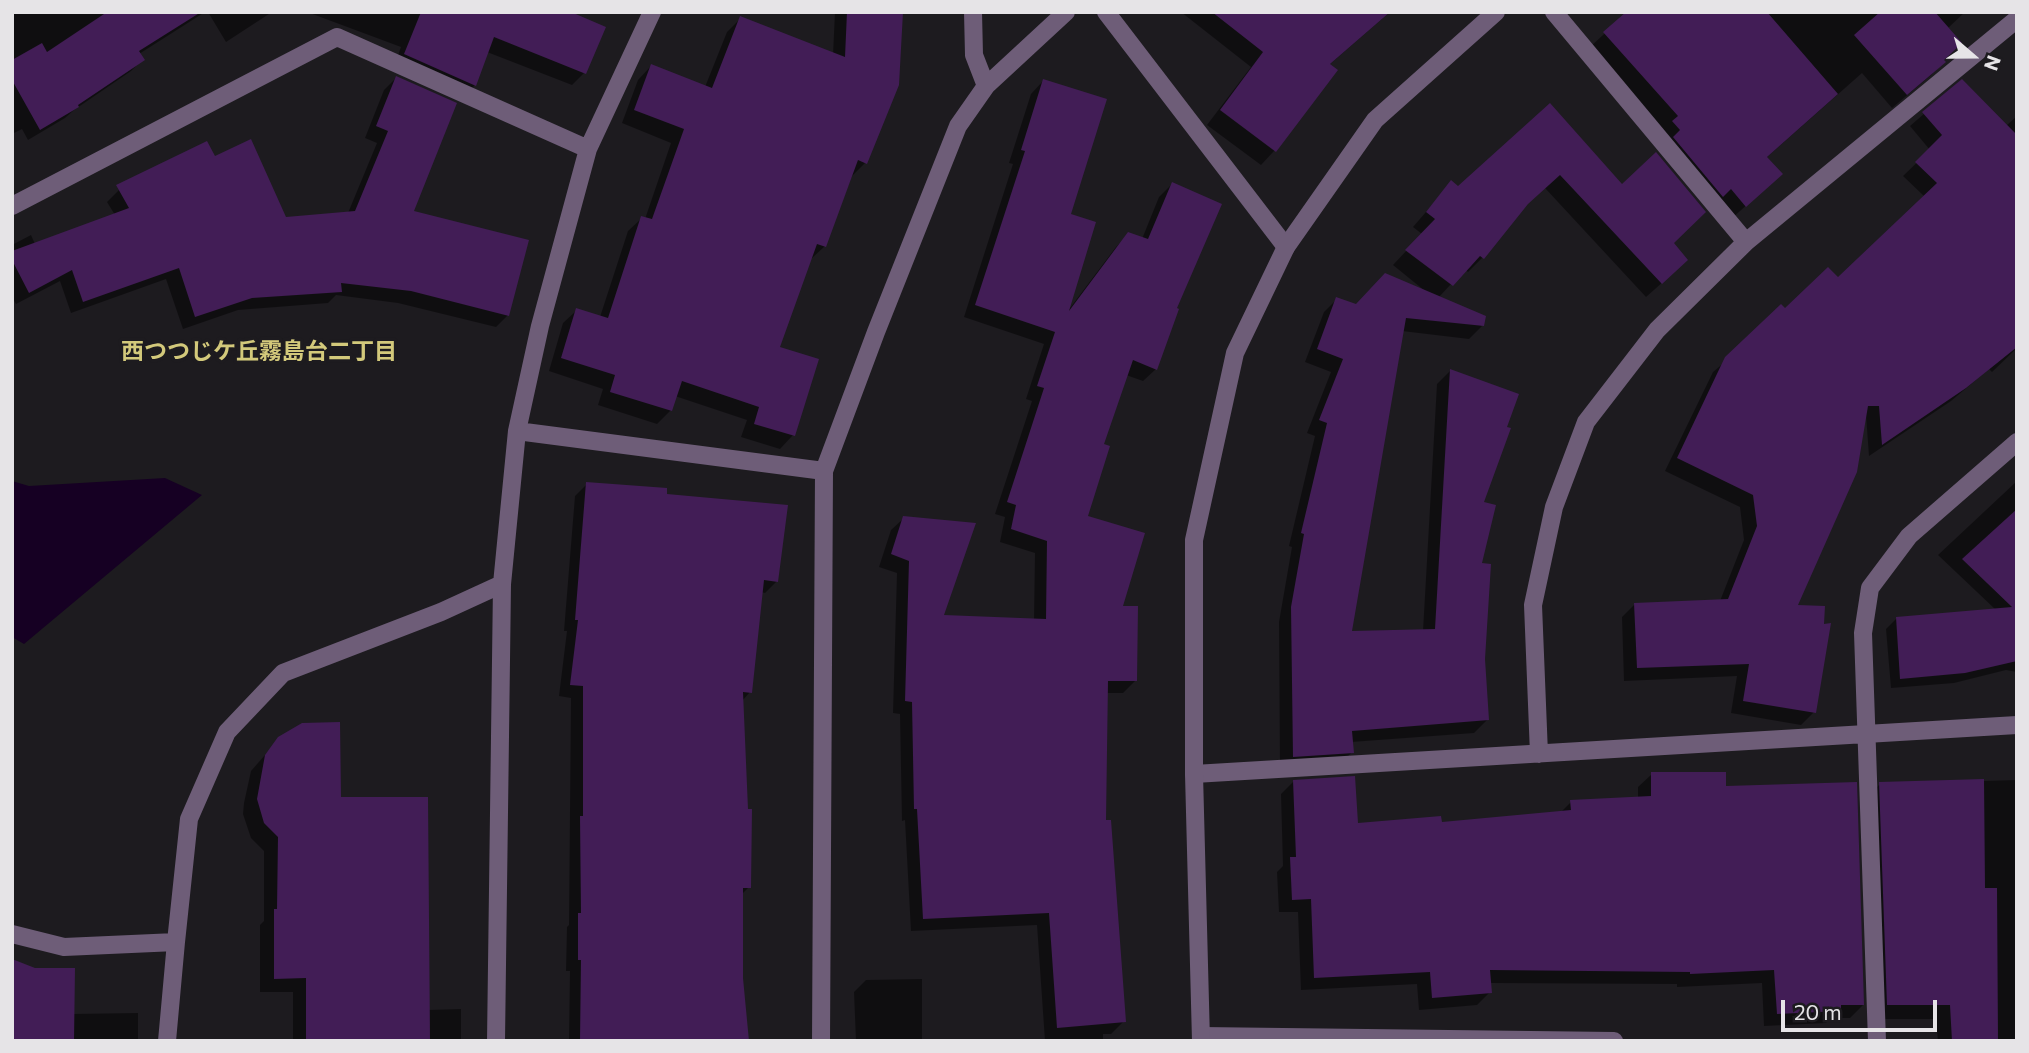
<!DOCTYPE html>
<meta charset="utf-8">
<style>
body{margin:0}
#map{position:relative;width:2029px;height:1053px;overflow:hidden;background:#1d1b1f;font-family:Commissioner,sans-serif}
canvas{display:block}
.frame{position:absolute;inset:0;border:14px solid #e6e4e7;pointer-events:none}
.north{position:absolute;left:1938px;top:21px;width:70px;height:70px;-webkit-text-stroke:5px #1d1b1f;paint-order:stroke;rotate:110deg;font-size:19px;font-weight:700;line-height:28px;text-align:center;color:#e6e4e7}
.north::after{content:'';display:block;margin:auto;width:24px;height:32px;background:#e6e4e7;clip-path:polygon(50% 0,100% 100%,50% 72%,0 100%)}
.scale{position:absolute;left:1781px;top:1000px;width:156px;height:32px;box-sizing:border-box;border:4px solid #e6e4e7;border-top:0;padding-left:9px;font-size:21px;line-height:24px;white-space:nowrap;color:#e6e4e7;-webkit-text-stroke:5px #1d1b1f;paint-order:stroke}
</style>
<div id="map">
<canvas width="2029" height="1053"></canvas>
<div class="frame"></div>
<div class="north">N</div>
<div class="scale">20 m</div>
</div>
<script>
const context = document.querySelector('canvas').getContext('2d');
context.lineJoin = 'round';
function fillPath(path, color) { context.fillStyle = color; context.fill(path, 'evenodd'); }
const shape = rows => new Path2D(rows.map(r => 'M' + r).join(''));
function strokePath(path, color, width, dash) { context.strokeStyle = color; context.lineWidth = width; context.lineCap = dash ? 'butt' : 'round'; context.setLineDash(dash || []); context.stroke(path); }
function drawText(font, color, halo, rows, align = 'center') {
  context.font = font + ' Commissioner,"Noto Sans JP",sans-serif'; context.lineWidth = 7; context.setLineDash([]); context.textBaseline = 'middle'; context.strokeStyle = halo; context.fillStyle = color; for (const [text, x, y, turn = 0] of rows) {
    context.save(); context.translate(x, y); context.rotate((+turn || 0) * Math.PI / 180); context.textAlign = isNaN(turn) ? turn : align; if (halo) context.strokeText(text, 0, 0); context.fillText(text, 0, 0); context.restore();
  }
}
fillPath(shape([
 [165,478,202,495,24,644,12,637,12,481,29,486]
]), '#160023');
fillPath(shape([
 [12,12,205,12,139,54,142,60,131,71,74,110,65,118,28,140,22,129,12,134],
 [208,12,272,12,226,42],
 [307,12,565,12,603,28,584,73,572,85,487,52,475,85,463,96,394,66,401,47],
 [835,12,913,12,901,14,865,163,852,176,825,246,811,259,778,348,793,435,780,449,741,437,747,420,675,396,671,410,657,424,598,405,603,389,549,371,563,323,577,310,600,317,628,231,642,218,645,219,671,143,622,123,638,80,651,66,705,87,727,32,741,18,833,55],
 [1181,12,1390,12,1329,65,1335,70,1274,151,1261,165,1207,125,1251,67],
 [1628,12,1965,12,1947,29,1942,60,1944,62,1930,76,1892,108,1862,73,1766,158,1766,188,1731,219,1590,47],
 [396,78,412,213,508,315,496,327,398,303,336,295,328,303,238,310,183,329,166,279,71,313,60,281,16,304,12,297,12,245,31,235,35,244,115,215,107,202,119,190,214,158,285,218,348,213,377,143,365,138,384,90],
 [1043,81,1068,215,1067,312,1116,247,1129,234,1142,239,1159,197,1172,184,1175,309,1156,369,1143,381,1126,375,1102,445,1085,517,1121,608,1135,681,1123,693,1106,693,1104,822,1124,1021,1111,1034,1103,1034,1103,1041,1045,1041,1037,925,911,931,905,820,902,821,900,714,893,713,897,573,879,567,891,530,904,518,942,617,1034,620,1035,553,1000,542,1005,517,995,514,1032,401,1026,399,1044,344,964,317,1013,164,1009,163,1031,94],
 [1962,81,2006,126,2017,116,2017,348,1992,372,1989,369,1951,401,1869,456,1866,415,1795,606,1814,712,1801,725,1731,713,1737,676,1624,681,1622,617,1635,604,1720,601,1744,540,1740,507,1665,471,1713,372,1785,311,1838,280,1925,197,1903,176,1930,150,1910,126],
 [1550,106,1672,243,1672,274,1646,297,1545,188,1521,209,1482,258,1468,272,1465,269,1439,297,1482,326,1469,339,1402,331,1350,632,1423,631,1437,384,1450,371,1482,503,1480,565,1487,720,1474,733,1351,742,1352,752,1339,766,1280,769,1279,622,1292,547,1289,546,1315,436,1307,433,1331,372,1305,362,1324,312,1337,299,1355,306,1425,291,1393,265,1422,234,1413,227,1451,183,1458,188],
 [2017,481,2017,672,2006,670,1954,683,1891,688,1886,629,1896,619,1996,610,1938,555],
 [587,484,665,495,777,581,765,593,761,592,750,692,742,701,749,887,741,895,741,978,747,1041,569,1041,570,971,566,971,567,927,569,925,571,698,559,696,567,631,564,631,575,496],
 [279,739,339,798,428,1010,461,1009,461,1041,293,1041,293,992,260,992,260,925,264,921,264,851,251,838,243,814,244,803,251,771],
 [1652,774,1724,787,1863,1005,1850,1018,1831,1018,1826,1023,1764,1026,1762,983,1677,987,1677,984,1489,983,1490,992,1477,1005,1419,1010,1417,984,1301,990,1298,912,1279,912,1277,872,1283,866,1281,794,1294,781,1356,825,1440,824,1560,813,1571,802,1638,798,1638,787],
 [2017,780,2017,1041,1938,1041,1936,1019,1874,1019,1866,798,1880,784],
 [922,979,922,1041,856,1041,854,992,866,980],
 [138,1013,138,1041,12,1041,72,1014]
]), '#0007');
fillPath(shape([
 [107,12,201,12,139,51,145,60,78,105,79,107,40,130,12,80,12,60,42,43,47,52],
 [421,12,571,12,606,27,586,74,494,37,476,86,404,54],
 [847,12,903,12,899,85,867,164,858,160,826,247,817,244,780,347,819,359,795,436,754,424,759,407,682,381,672,411,610,392,615,375,561,358,576,308,608,318,641,216,652,219,684,129,634,110,651,64,712,88,740,16,845,57],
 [1212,12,1390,12,1330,64,1338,70,1276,152,1220,110,1263,52],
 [1626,12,1767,12,1838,94,1767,157,1783,174,1746,207,1731,189,1723,197,1673,137,1680,130,1672,121,1678,116,1603,32],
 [1880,12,1935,12,1962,43,1944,60,1946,62,1907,95,1854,35],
 [396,76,457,103,414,211,529,240,509,316,411,291,341,283,342,292,252,298,195,317,179,268,83,302,72,270,29,293,12,260,12,251,129,208,116,185,207,141,215,156,251,139,286,217,355,211,388,131,376,126],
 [1043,79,1107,99,1071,214,1096,222,1069,311,1128,232,1148,239,1172,182,1222,204,1177,308,1179,309,1157,370,1133,360,1104,444,1110,446,1088,516,1145,533,1123,606,1138,606,1137,681,1108,681,1106,820,1111,820,1126,1022,1057,1028,1049,913,923,919,917,809,914,809,912,702,905,701,909,561,891,554,903,516,976,523,944,615,1046,619,1047,541,1011,529,1016,505,1007,502,1044,388,1037,386,1055,332,975,305,1025,151,1021,150],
 [1962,79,2017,135,2017,347,1966,388,1882,445,1879,406,1868,406,1857,472,1798,605,1825,606,1824,624,1831,623,1816,713,1743,701,1749,664,1637,668,1634,603,1728,599,1757,526,1753,495,1677,458,1725,357,1781,304,1785,308,1828,267,1838,277,1937,183,1915,162,1942,135,1922,112],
 [1550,103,1622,184,1656,152,1706,212,1674,243,1688,260,1662,284,1560,175,1528,204,1484,259,1480,256,1453,286,1405,250,1435,219,1426,212,1451,180,1458,186],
 [1385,273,1486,316,1484,326,1406,318,1352,631,1435,629,1450,369,1519,394,1507,427,1511,428,1484,502,1496,505,1482,563,1491,564,1485,659,1489,720,1352,731,1354,753,1293,757,1291,607,1304,534,1301,533,1327,423,1319,420,1343,359,1317,349,1336,297,1356,304],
 [586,482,667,488,667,494,788,505,778,582,764,580,752,693,743,692,748,809,752,809,751,888,743,888,743,978,749,1041,580,1041,581,960,578,960,578,913,581,913,580,816,583,816,583,686,570,685,578,620,575,620],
 [2017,509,2017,661,1965,673,1900,679,1896,617,2012,607,1962,559],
 [340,722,341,797,428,797,430,1041,306,1041,306,978,274,979,274,909,277,909,278,837,264,823,257,799,265,755,278,737,302,723],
 [1651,772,1726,772,1726,786,1857,782,1864,1005,1841,1005,1841,1011,1777,1014,1774,970,1690,974,1690,972,1490,970,1492,993,1432,998,1430,972,1314,978,1311,899,1292,900,1290,857,1296,857,1293,780,1355,776,1358,823,1441,816,1442,822,1571,810,1570,800,1651,796],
 [1984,779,1985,888,1997,888,1998,1041,1952,1041,1950,1005,1887,1005,1879,782],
 [12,959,35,968,75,968,74,1041,12,1041]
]), '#421d56');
strokePath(shape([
 [973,12,974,55,986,86],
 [1106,12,1286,247],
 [1554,12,1746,242],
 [12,206,337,37,588,149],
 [517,431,824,471],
 [1539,754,1533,605,1554,507,1586,422,1657,330,1746,242,2017,19],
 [1194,774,2017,725],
 [12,934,64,947,176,942,189,819,227,732,283,673,441,612,502,584],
 [1201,1036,1614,1041],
 [167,1041,176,942],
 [496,1041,502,584,517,431,540,326,588,149,652,12],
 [821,1041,824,471,876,332,958,126,986,86,1066,12],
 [1877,1041,1863,633,1870,588,1909,536,2017,442]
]), '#6e5d78', 18);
strokePath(shape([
 [1201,1041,1194,774,1194,540,1235,353,1286,247,1375,120,1496,12]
]), '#6e5d78', 18);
drawText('bold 23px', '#d3c97b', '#1d1b1f', [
 ["西つつじケ丘霧島台二丁目",259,351]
]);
</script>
